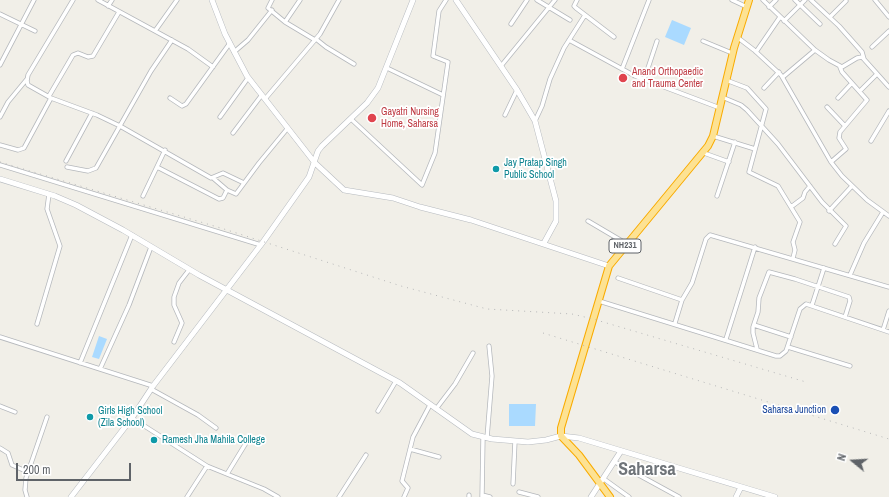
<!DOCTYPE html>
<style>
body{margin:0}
#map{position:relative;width:889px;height:497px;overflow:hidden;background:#f1efe8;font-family:"Archivo Narrow",sans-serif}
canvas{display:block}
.north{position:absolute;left:833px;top:441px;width:40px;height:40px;-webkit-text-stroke:3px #fff;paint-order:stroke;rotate:288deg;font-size:11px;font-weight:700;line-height:16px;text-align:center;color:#5f6368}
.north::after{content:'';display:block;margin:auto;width:14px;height:18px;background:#5f6368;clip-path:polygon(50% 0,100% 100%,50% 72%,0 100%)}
.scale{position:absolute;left:16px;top:463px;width:115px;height:18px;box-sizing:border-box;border:2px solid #5f6368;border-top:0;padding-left:5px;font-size:12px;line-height:14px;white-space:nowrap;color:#5f6368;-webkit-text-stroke:3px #fff;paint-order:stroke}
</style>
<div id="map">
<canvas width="889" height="497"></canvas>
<div class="north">N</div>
<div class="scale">200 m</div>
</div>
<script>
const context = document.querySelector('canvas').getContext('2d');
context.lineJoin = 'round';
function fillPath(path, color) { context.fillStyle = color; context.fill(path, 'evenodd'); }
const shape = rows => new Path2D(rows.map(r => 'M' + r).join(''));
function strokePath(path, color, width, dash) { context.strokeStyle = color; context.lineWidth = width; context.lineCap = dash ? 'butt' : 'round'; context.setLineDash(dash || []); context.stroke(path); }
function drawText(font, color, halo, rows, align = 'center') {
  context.font = font + ' "Archivo Narrow",sans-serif'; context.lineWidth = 3.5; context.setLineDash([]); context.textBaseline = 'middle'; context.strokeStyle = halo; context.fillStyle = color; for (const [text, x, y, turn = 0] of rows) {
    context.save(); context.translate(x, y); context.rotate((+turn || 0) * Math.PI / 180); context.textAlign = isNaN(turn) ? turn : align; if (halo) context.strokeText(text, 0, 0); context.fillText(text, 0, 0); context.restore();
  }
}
fillPath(shape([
 [672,20,691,28,684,45,665,37],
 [99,336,107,339,99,359,92,357],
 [509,404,536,404,535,426,509,426]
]), '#aadaff');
const street = shape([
 [73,0,28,75,27,81,28,85,51,98,97,115,120,126,211,178,223,173,244,183],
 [98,0,155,31,177,0],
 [272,0,268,8,285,22,315,40],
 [537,0,570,20],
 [577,0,574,6,576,8,614,37],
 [732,0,747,7],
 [763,0,815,50,829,60,842,67,857,58,862,57,889,87],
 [795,0,820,24],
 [811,0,839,26,862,52,864,59],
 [875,0,889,17],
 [108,6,112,0],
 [769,7,776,0],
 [0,14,35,31],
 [830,17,846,1],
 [784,21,805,0],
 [285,22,300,0],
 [511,24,527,0],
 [155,31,188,49,213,67],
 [737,37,754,50,781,75,831,162,842,176,867,200,889,216],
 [316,39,326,47,354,64],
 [569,40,635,76,720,108],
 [703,41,732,53],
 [872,47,889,31],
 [234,52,248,40,272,10],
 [756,52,780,17],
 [0,65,34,0],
 [501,66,555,0],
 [387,68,443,95],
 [622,69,649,0],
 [783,77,815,50],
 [644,80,657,41],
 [726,80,747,88,766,109,749,172,778,186,800,222,793,242,795,250,793,258],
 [764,88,779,72],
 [860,91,877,74],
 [49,96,73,55,78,53,88,57,93,56,119,12],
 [722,97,741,105,747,110,778,144,822,202,846,226,835,244],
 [170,98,182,106,186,104,230,43],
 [838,98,852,83],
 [265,99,320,34,339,0],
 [827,107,845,126],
 [505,115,517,90],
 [0,117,8,102,27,79],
 [220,117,248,78],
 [351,119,422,185,435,153,448,62,433,56,439,11,446,0],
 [535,121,542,106,550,79,564,48,585,15],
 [233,133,261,96],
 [713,136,755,149],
 [871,141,889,111],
 [0,145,18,150,24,148,51,98],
 [704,153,729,162],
 [66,161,92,113],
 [831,162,846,149,839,138,840,132,867,100,842,72,840,67],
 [0,165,261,245],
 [67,167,88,171,96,168,151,71,172,40],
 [157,167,219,199,223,198,227,190],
 [213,178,227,190,236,194,259,163,287,129],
 [143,196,165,150],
 [717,196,735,142],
 [791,207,803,198,805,192,810,186],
 [829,211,852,186],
 [588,221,627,244],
 [850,275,864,243,883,212],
 [618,278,682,300],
 [599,301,776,356,780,356,786,351,800,309,806,304,889,332],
 [812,305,824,268],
 [675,323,682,300,692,283,706,239,710,235,889,287],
 [37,324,60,246,47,209,49,194],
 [754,325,791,337],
 [883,330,889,311],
 [0,337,153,386],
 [726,339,755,247],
 [174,342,182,323,174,305,174,297,179,283,189,270],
 [788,347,850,366],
 [757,349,753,333,753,327,758,312,759,298,769,272,795,279,849,297,850,301,845,317],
 [80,363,132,235],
 [100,369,129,305,151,247],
 [151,389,198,415,216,428],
 [0,406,15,412],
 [436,409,455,384,473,353],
 [378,411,396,381],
 [132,418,207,466,264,489,278,497],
 [487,438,492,376,489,346],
 [0,448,8,453,12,465,28,472],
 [410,449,439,457],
 [615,462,679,497],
 [227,474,246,443],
 [604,479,629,497],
 [513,484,515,441],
 [519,492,538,497],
 [482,495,490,497],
 [27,497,25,490,26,478,47,417],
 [187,497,207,466],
 [339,497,366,455],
 [404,497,408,488,402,481,413,437,430,405],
 [469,497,469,495],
 [482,497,483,437]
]);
const secondary = shape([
 [212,0,225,34,247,76,315,163,344,190,393,198,420,207,471,220,609,266],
 [456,0,517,90,535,121,556,201,556,221,544,243],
 [0,179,55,196,76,205,123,230,199,275,400,383,472,434,492,439,528,442,546,440,561,436,579,438,775,497],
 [71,497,132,418,153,386,263,242,309,177,318,151,322,146,367,103,378,88,413,0],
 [591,497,621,451],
 [736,497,741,487]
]);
const highway = shape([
 [610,497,579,455,561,436,561,428,609,266,708,146,713,136,734,48,749,0]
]);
strokePath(street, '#b5b8bc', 5);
strokePath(secondary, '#b6babf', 6);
strokePath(highway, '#f9ab00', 8);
strokePath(street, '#fff', 3.5);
strokePath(secondary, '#fff', 5);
strokePath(highway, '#fde293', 6);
strokePath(shape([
 [0,162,224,229,401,286,487,309,572,314,593,319,806,382],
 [543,333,889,439]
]), '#b6b7b8', 1, [1, 5]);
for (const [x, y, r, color] of [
 [623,78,5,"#e0444e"],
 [372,118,5,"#e0444e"],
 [496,169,4,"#0f9aa8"],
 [835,410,5,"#1a4fb4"],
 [90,417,4,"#0f9aa8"],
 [154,440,4,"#0f9aa8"]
]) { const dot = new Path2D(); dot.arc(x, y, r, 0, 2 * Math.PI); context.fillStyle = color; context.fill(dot); strokePath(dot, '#fff', 1.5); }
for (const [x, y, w] of [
 [625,246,32]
]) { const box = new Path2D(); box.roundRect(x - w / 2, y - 7, w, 14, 3); context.fillStyle = '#fff'; context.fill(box); strokePath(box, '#5f6368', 1); }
drawText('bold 9px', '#5f6368', null, [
 ["NH231",625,246]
]);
drawText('10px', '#be3a42', '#fff', [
 ["Anand Orthopaedic",632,72],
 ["and Trauma Center",632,84],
 ["Gayatri Nursing",381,112],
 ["Home, Saharsa",381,124]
], 'left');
drawText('10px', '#0d838f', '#fff', [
 ["Jay Pratap Singh",504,163],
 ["Public School",504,175],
 ["Girls High School",98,411],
 ["(Zila School)",98,423],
 ["Ramesh Jha Mahila College",162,440]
], 'left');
drawText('10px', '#164399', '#fff', [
 ["Saharsa Junction",826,410]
], 'right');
drawText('bold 18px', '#70757a', '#fff', [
 ["Saharsa",647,470]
]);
</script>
